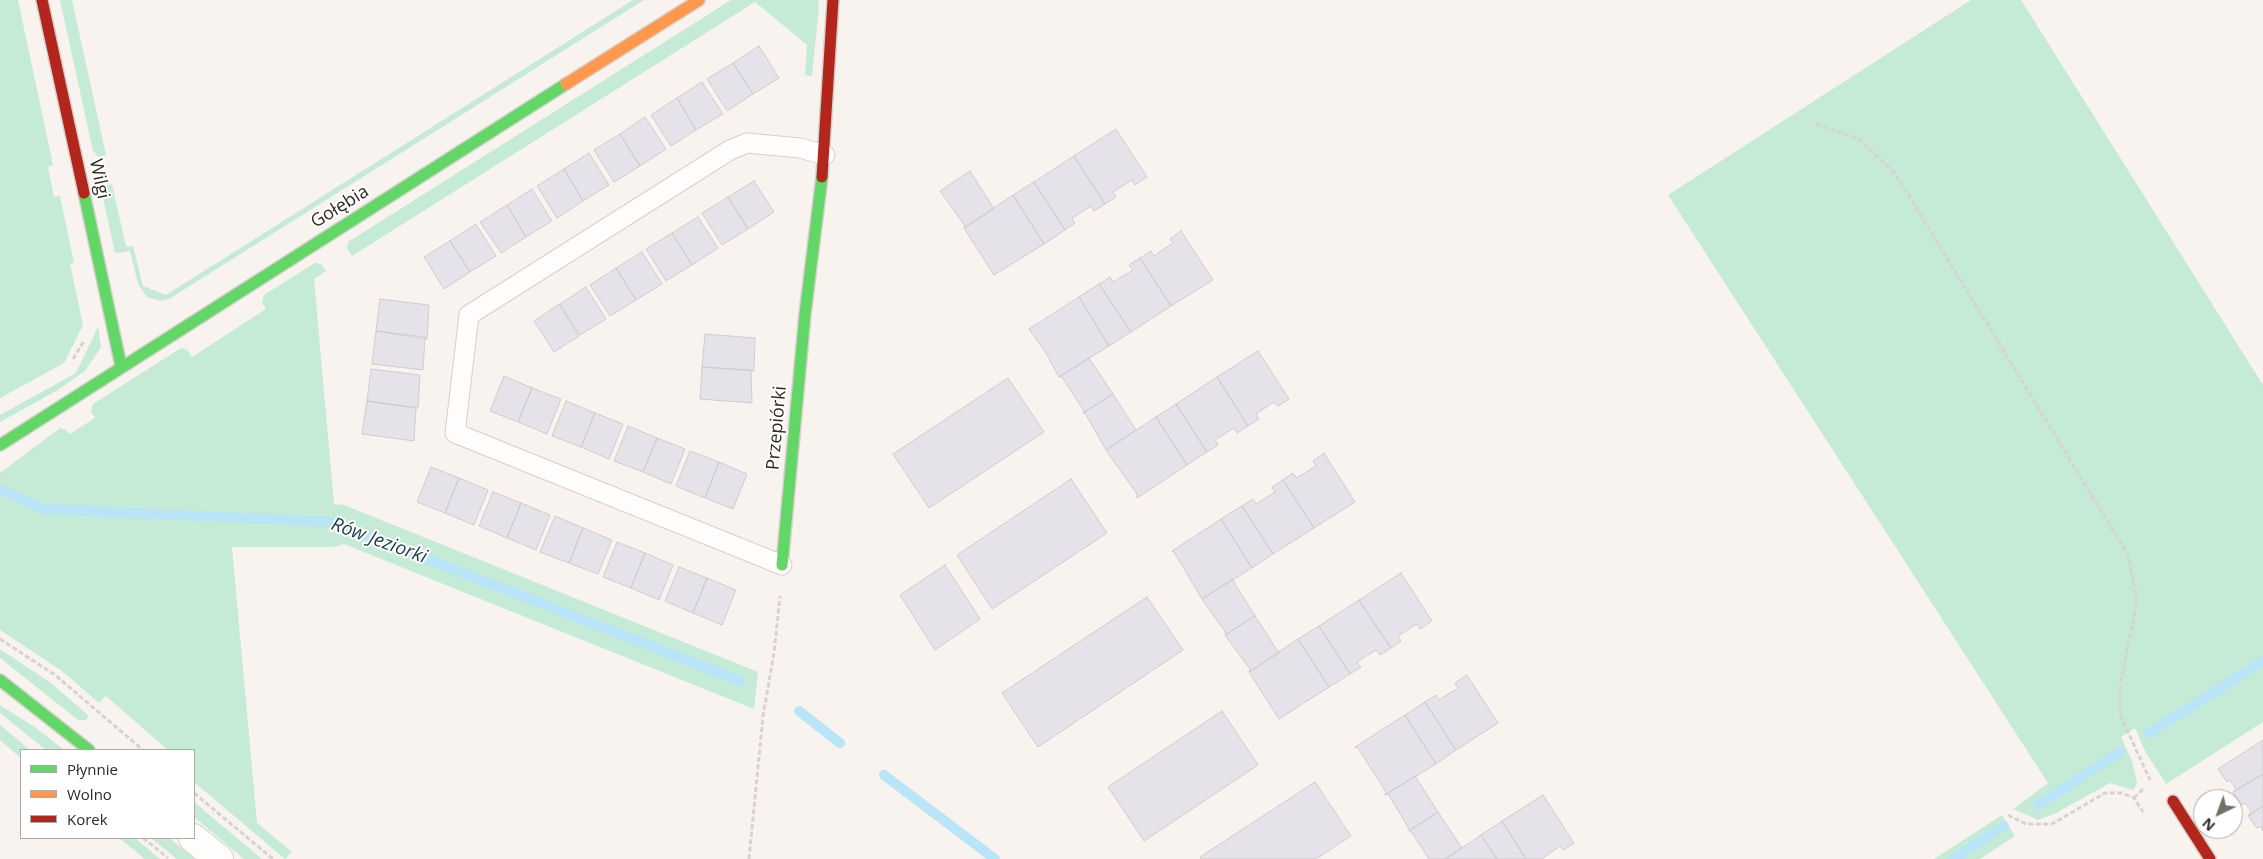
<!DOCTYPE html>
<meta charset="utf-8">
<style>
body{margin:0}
#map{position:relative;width:2263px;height:859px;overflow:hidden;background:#f8f3ee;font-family:"Open Sans",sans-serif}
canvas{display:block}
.legend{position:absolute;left:20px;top:749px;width:175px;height:90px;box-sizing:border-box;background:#fff;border:1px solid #acaaa7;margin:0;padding:6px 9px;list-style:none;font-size:15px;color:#2f2a23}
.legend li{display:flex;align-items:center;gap:10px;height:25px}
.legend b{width:25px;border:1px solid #acaaa7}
.north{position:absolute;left:2193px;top:789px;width:50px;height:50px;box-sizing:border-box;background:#fff;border:1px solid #acaaa7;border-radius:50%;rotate:222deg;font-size:14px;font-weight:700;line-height:20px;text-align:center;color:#2f2a23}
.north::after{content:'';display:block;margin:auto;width:18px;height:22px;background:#75706a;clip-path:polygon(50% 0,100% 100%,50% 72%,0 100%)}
</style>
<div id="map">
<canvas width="2263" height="859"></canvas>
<ul class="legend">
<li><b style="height:6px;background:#63d668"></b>Płynnie</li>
<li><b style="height:6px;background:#ff974d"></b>Wolno</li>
<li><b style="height:6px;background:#b3261e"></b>Korek</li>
</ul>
<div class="north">N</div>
</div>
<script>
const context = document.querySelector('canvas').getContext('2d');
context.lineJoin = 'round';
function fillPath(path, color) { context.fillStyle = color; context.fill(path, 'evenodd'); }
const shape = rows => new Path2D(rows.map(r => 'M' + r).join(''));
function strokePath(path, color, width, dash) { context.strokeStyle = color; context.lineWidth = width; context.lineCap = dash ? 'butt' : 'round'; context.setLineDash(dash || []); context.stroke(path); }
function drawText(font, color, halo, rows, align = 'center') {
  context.font = font + ' "Open Sans",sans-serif'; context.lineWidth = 4; context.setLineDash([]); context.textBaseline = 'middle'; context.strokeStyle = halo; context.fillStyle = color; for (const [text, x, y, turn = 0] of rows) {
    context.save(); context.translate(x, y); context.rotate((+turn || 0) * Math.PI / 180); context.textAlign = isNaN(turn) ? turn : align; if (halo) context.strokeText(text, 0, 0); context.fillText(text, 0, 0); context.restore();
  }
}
fillPath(shape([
 [0,0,18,0,53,165,48,167,54,197,60,196,74,263,70,264,83,325,64,363,0,398],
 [60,0,72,0,106,155,99,157,93,151],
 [633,0,644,0,169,299,161,301,147,297,138,284,130,251,115,253,102,193,106,186,112,184,126,247,133,246,143,286,166,295],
 [731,0,818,0,819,7,812,76,805,75,807,45,755,2,352,256,347,248,348,242],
 [1971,0,2021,0,2263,385,2263,722,2166,784,2145,751,2135,728,2121,737,2132,761,2137,782,2134,790,2110,783,2056,813,2038,820,2013,809,2048,783,1668,195],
 [315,263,321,264,326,271,314,279,334,504,344,505,758,672,754,709,344,544,334,547,232,547,257,823,292,852,285,859,194,782,194,750,168,750,106,696,99,703,62,671,0,630,0,473,60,428,66,430,70,434,95,418,91,411,93,404,181,348,187,350,192,357,266,309,262,302,264,295],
 [98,327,101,347,85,371,58,390,0,422,0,415,76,373],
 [0,649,51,683,89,716,86,720,78,720,0,658],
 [0,705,36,728,64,750,46,750,0,713],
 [0,725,30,750,21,750,21,758,0,740],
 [194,802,262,859,244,859,194,817],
 [2002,815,2015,836,1980,859,1934,859],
 [119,838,135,838,160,859,145,859],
 [151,838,169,838,195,859,177,859]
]), '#c5ead6');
strokePath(shape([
 [0,489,43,509,333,522,740,681],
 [799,711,840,743],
 [2149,733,2263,661],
 [884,775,995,859],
 [2038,805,2120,752],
 [1953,859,2004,826]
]), '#bae4f8', 10);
const building = shape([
 [759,46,779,78,753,94,733,63,759,46],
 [733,63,753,94,727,111,707,79,733,63],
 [702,82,723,114,696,130,677,98,702,82],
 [677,98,696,130,671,146,651,115,677,98],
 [645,117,666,149,640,166,620,134,645,117],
 [1116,129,1147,177,1135,185,1132,180,1113,192,1116,197,1105,204,1074,156,1116,129],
 [620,134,640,166,614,182,594,150,620,134],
 [589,153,609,185,583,201,564,169,589,153],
 [1074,156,1105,204,1094,211,1091,206,1072,218,1075,223,1065,230,1034,182,1074,156],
 [564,169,583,201,557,218,537,186,564,169],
 [970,171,994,209,964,228,965,226,940,191,970,171],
 [754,181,774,212,748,229,728,197,754,181],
 [1034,182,1065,230,1044,244,1013,195,1034,182],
 [532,189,552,221,526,237,507,205,532,189],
 [1013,195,1044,244,994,275,964,228,1013,195],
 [728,197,748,229,722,245,702,213,728,197],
 [507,205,526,237,501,253,480,222,507,205],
 [698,217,718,248,692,265,672,233,698,217],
 [476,224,496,256,470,272,450,241,476,224],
 [1181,231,1213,280,1171,306,1140,258,1151,251,1154,256,1173,243,1170,239,1181,231],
 [672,233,692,265,666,281,646,249,672,233],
 [450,241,470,272,444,289,424,257,450,241],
 [642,252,662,284,636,300,616,268,642,252],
 [1140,258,1171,306,1131,332,1099,284,1110,277,1113,282,1133,270,1129,265,1140,258],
 [616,268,636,300,610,316,590,285,616,268],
 [1099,284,1131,332,1109,346,1079,297,1099,284],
 [586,287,606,319,580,335,560,304,586,287],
 [1079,297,1109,346,1059,377,1046,353,1029,329,1079,297],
 [380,299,429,305,427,339,376,331,380,299],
 [559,304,579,336,554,352,534,321,559,304],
 [376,331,425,337,423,370,372,364,376,331],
 [705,334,755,338,754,371,702,367,705,334],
 [1258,351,1289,399,1278,406,1274,402,1256,414,1259,419,1248,426,1217,377,1258,351],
 [1089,358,1113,394,1083,413,1084,411,1062,377,1059,377,1089,358],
 [702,367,751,370,752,403,700,399,702,367],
 [371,369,420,375,418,408,367,401,371,369],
 [504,376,532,388,518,422,490,411,504,376],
 [1217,377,1248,426,1237,433,1234,428,1215,440,1218,445,1207,452,1176,404,1217,377],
 [1008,378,1044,432,929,508,893,454,1008,378],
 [532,388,561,399,547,434,518,422,532,388],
 [1113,394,1136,430,1106,450,1085,413,1083,413,1113,394],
 [367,401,416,408,414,441,362,434,367,401],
 [566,401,595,413,581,447,552,436,566,401],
 [1176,404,1207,452,1187,465,1156,417,1176,404],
 [595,413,623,424,609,459,581,447,595,413],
 [1156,417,1187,465,1137,498,1137,494,1106,450,1156,417],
 [628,426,657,438,643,472,614,461,628,426],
 [657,438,685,449,671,484,643,472,657,438],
 [690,451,719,462,705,498,676,486,690,451],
 [1324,453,1355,502,1314,528,1283,480,1293,473,1297,478,1316,466,1313,461,1324,453],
 [719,462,747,474,733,509,705,498,719,462],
 [431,467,459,478,445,513,417,502,431,467],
 [459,478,488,490,474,525,445,513,459,478],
 [1071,479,1107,533,992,609,957,555,1071,479],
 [1283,480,1314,528,1273,554,1242,506,1253,499,1256,504,1275,492,1272,487,1283,480],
 [493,492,521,503,507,538,479,526,493,492],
 [521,503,550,515,536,550,507,538,521,503],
 [1242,506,1273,554,1252,568,1221,519,1242,506],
 [555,516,583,528,569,563,540,552,555,516],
 [1221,519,1252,568,1202,599,1174,552,1172,551,1221,519],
 [583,528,612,540,598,574,569,563,583,528],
 [617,542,645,553,631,588,603,577,617,542],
 [645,553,673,565,659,600,631,588,645,553],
 [945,565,980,619,935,650,900,595,945,565],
 [679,567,707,578,693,613,665,601,679,567],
 [1401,573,1432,621,1420,629,1417,624,1398,636,1401,641,1391,648,1359,600,1401,573],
 [707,578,736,590,722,625,693,613,707,578],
 [1232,579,1255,616,1225,635,1226,633,1202,599,1232,579],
 [1147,597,1183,650,1038,747,1002,693,1147,597],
 [1359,600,1391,648,1380,655,1376,650,1357,662,1361,667,1350,674,1319,626,1359,600],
 [1255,616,1279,653,1249,672,1250,669,1225,635,1255,616],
 [1319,626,1350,674,1329,687,1298,639,1319,626],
 [1298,639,1329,687,1279,719,1249,672,1298,639],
 [1467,675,1498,723,1456,750,1425,702,1436,695,1439,700,1458,688,1455,683,1467,675],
 [1425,702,1456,750,1436,764,1405,715,1425,702],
 [1222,711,1258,765,1144,841,1108,787,1222,711],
 [1405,715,1436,764,1385,795,1386,792,1358,748,1355,747,1405,715],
 [2263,740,2263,774,2233,792,2236,789,2230,780,2227,782,2218,769,2263,740],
 [2263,774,2263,806,2248,816,2251,811,2245,803,2242,805,2233,792,2263,774],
 [1415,776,1438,812,1409,831,1409,829,1388,794,1385,795,1415,776],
 [1315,782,1351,836,1316,859,1201,859,1200,857,1315,782],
 [1543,795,1574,843,1563,850,1560,846,1542,859,1526,859,1502,821,1543,795],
 [2263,806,2263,831,2260,826,2257,828,2248,816,2263,806],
 [1438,812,1462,848,1445,859,1429,859,1411,831,1409,831,1438,812],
 [1502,821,1526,859,1497,859,1481,835,1502,821],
 [1481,835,1497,859,1445,859,1462,848,1481,835]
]);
fillPath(building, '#e6e2ea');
strokePath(building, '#cfcccd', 1);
const lane = shape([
 [782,565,455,433,469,315,730,150,747,143,800,148,825,155]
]);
const street = shape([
 [193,838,219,859]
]);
const fast = shape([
 [84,193,121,366],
 [0,445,566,84],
 [782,565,805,314,822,177],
 [0,680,89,750]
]);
const slow = shape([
 [566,84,699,0]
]);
const jam = shape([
 [42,0,84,193],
 [822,177,833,0],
 [2173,801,2210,859]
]);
strokePath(lane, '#d6d1cb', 21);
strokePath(street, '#d6d1cb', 30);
strokePath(fast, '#d6d1cb', 14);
strokePath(slow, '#d6d1cb', 14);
strokePath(jam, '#d6d1cb', 14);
strokePath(shape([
 [1816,124,1859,139,1895,173,2128,555,2137,601,2121,680,2120,714,2150,780],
 [73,359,84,341],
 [0,639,55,675,143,750],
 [194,793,273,859],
 [2134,798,2143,789],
 [2008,815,2026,824,2052,824,2105,793,2122,793,2134,798,2143,812],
 [143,838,168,858],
 [749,859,763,716,774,653,780,596]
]), '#d5d4d2', 3, [5, 2.5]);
strokePath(lane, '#fefdfc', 19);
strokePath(street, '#fefdfc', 28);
strokePath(fast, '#63d668', 11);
strokePath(slow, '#ff974d', 11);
strokePath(jam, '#b3261e', 11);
drawText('18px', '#2f2a23', '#fff', [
 ["Wilgi",99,179,78],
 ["Gołębia",340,207,-32],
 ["Przepiórki",777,428,-85]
]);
drawText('italic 19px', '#1a3e4f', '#fff', [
 ["Rów Jeziorki",379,541,20]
]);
</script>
